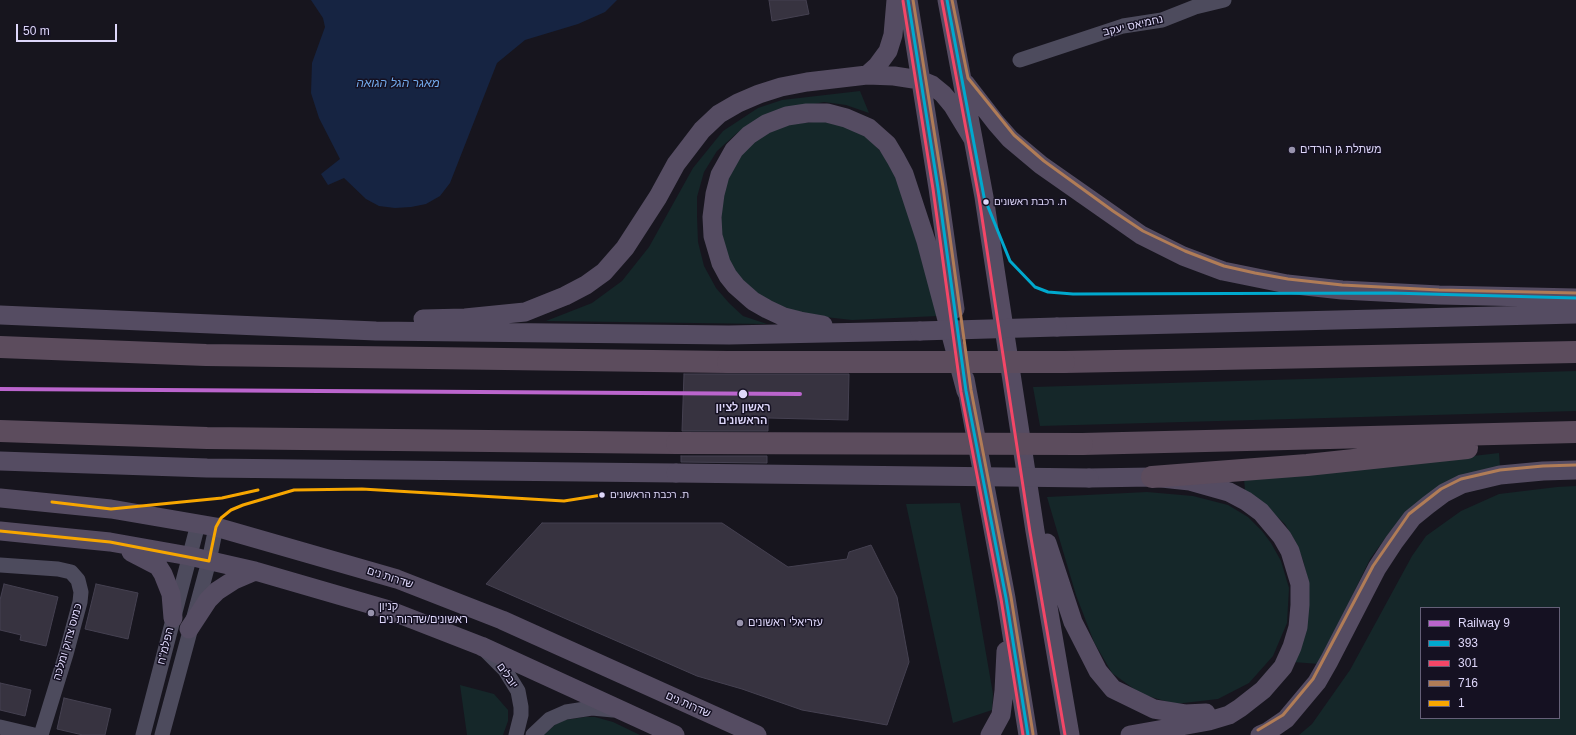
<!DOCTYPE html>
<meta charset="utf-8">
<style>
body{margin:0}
#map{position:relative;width:1576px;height:735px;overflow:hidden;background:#17151e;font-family:Helvetica,sans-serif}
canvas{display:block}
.legend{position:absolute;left:1420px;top:607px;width:140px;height:112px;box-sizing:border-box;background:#151122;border:1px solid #656078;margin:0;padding:5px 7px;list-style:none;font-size:12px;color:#ded7fa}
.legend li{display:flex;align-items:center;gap:8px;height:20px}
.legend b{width:20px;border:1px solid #656078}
.scale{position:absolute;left:16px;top:24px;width:101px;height:18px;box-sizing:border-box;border:2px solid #ded7fa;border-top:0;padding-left:5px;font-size:12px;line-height:14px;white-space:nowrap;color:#ded7fa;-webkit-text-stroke:3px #151122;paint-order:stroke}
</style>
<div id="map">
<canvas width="1576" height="735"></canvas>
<ul class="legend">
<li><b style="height:5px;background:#bb65cd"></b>Railway 9</li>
<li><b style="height:5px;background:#00a9ce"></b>393</li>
<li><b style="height:5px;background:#f34667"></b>301</li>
<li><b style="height:5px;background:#b07c57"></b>716</li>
<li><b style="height:5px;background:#f7a600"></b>1</li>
</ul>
<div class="scale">50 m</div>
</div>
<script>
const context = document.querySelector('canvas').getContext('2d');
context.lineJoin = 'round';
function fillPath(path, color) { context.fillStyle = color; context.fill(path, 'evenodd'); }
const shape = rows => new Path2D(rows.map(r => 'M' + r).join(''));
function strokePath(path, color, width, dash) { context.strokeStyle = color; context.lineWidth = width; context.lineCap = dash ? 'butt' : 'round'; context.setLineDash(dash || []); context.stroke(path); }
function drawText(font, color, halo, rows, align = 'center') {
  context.font = font + ' Helvetica,Heebo,sans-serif'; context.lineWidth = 3; context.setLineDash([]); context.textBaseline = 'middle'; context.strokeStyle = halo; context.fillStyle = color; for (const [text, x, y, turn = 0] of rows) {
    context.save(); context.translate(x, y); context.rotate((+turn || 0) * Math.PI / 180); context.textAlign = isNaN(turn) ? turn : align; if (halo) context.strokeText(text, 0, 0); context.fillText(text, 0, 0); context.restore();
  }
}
fillPath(shape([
 [860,91,869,113,846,105,824,102,780,111,753,122,737,133,717,151,704,172,697,197,697,216,698,242,704,266,716,288,729,303,743,316,767,324,546,321,592,303,622,281,649,247,693,168,723,131,758,108,782,100],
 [826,121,844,126,865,135,883,154,896,176,903,194,938,316,852,320,825,317,787,309,758,294,746,284,735,271,728,260,723,243,720,217,723,196,728,178,741,155,754,141,770,131,789,124],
 [1576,371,1576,411,1040,426,1033,387],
 [1499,453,1500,467,1411,509,1389,533,1370,559,1319,664,1293,662,1307,576,1303,560,1295,541,1285,524,1271,511,1245,490,1244,479,1359,469],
 [1576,486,1576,735,1299,735,1312,724,1350,670,1412,556,1426,536,1461,511,1499,494,1557,487],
 [1421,608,1559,608,1559,718,1421,718],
 [1147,492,1193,496,1228,505,1248,517,1262,531,1271,543,1281,561,1289,588,1287,623,1273,656,1249,683,1218,699,1175,704,1141,694,1112,673,1094,642,1076,595,1047,497],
 [960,503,993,694,992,710,953,723,906,504],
 [460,685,494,694,508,710,508,721,503,735,467,735],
 [585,717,595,717,613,722,640,735,543,735,556,724,565,720]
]), '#152729');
fillPath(shape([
 [311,0,617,0,605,12,578,24,525,40,497,63,450,183,440,196,426,204,411,207,395,208,379,206,366,199,344,178,328,185,321,174,340,159,319,118,311,93,312,63,325,27,323,18]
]), '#162442');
const building = shape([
 [769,0,806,0,809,14,772,21,769,0],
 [684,374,849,374,848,420,768,418,768,431,682,431,684,374],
 [681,456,767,456,767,463,681,462,681,456],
 [542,523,722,523,788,567,847,559,849,552,871,545,897,597,909,662,887,725,802,710,742,689,697,676,486,584,542,523],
 [4,584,58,597,46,646,20,640,21,635,0,630,0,600,4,584],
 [96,584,138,593,128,639,85,629,96,584],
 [0,683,31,690,25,716,0,710,0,683],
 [64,698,111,709,105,735,83,735,57,729,64,698]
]);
fillPath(building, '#373340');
strokePath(building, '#454151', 1);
strokePath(shape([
 [1020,60,1123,26,1162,20,1195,7,1224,0],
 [0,565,58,569,71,572,78,580,81,592,80,602,66,654,41,735],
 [487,652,505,670,518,691,521,707,521,715,516,735],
 [0,727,34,735],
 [143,735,198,524],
 [162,735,209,561,216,527],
 [533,735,550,719,566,712,592,708,613,710]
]), '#4d4b5d', 15);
strokePath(shape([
 [908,0,938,188,955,309],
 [947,0,984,197,1035,531,1070,735],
 [867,75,877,66,888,51,893,35,896,0],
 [965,83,996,123,1010,139,1041,165,1141,235,1183,256,1223,271,1287,284,1342,290,1439,295,1576,298],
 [0,315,376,331,729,335,920,331],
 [423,319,465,318,525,312,565,296,586,285,604,272,625,248,658,197,676,164,702,130,719,114,738,103,759,94,781,87,807,82,867,75,894,76,920,80,932,85,943,94,953,106,973,139],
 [823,325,800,321,784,317,767,309,753,301,736,286,728,276,721,263,713,236,712,217,715,194,720,175,734,150,749,135,766,124,787,116,807,113,827,113,846,118,869,128,887,144,896,159,904,174,926,241,966,391],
 [1057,327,1576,314],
 [965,379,1006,598,1028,735],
 [0,461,207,468,676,473],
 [1089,478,1152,477,1190,481,1229,492,1246,501,1261,512,1282,537,1290,551,1300,584,1300,605,1298,627,1292,647,1283,667,1263,690,1240,708,1229,715,1209,721,1130,735],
 [0,498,111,509,216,527,397,579,502,620,757,735],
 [0,531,110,542,189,556,255,571,386,609,481,646,675,735],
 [1047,543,1073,622,1098,671,1113,689,1154,709,1185,714,1206,713],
 [131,552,158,566,163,574,171,594,173,618],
 [189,629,208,600,217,591,234,580,255,571],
 [990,735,1001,715,1004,691,1006,651],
 [1260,735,1267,732,1286,719,1317,682,1329,661,1377,568,1394,542,1412,518,1428,505,1444,493,1462,484,1479,480,1500,475,1543,471,1576,470]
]), '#554c62', 19);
strokePath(shape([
 [0,347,206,355,728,362],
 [1064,362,1576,352],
 [0,431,207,438,677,443],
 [1082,444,1576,432],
 [1152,477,1307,465,1467,448]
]), '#5c4c5d', 22);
strokePath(shape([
 [920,331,1057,327],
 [676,473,1089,478]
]), '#554c62', 19);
strokePath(shape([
 [728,362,1064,362],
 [677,443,1082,444]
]), '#5c4c5d', 22);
strokePath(shape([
 [908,0,938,188,966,391,1006,598,1028,735],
 [947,0,984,197,1010,261,1035,287,1048,292,1073,294,1390,293,1576,298]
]), '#00a9ce', 3);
strokePath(shape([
 [903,1,933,189,961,392,1001,599,1023,735],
 [942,1,979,198,1030,532,1065,735]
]), '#f34667', 3);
strokePath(shape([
 [913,0,943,187,971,390,1011,597,1033,734],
 [952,0,968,78,1014,135,1044,161,1113,211,1143,231,1185,251,1224,266,1255,273,1288,279,1342,285,1439,290,1576,293],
 [1258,730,1283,715,1313,679,1373,566,1409,514,1441,489,1461,479,1500,470,1543,466,1576,465]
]), '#b07c57', 3);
strokePath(shape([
 [52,502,111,509,222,498,258,490],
 [0,531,110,542,209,561,216,527,221,518,231,510,243,505,294,490,362,489,564,501,602,495]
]), '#f7a600', 3);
strokePath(shape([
 [0,389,800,394]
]), '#bb65cd', 4);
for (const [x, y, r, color] of [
 [1292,150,4,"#9893ad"],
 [986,202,3.5,"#ded7fa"],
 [743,394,5,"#ded7fa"],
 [602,495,3.5,"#ded7fa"],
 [371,613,4,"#9893ad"],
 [740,623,4,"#9893ad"]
]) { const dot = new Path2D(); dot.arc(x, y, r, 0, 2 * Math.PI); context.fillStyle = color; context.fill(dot); strokePath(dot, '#151122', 1.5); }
drawText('10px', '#ded7fa', '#151122', [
 ["ת. רכבת ראשונים",994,202],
 ["ת. רכבת הראשונים",610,495]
], 'left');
drawText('11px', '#ded7fa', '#151122', [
 ["נחמיאס יעקב",1133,26,-13],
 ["שדרות נים",390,578,18],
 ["כמוס צדוק ומלכה",68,642,-74],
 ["הפלמ\"ח",166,646,-76],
 ["יובלים",507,676,55],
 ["שדרות נים",688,705,24]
]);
drawText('11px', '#ded7fa', '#151122', [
 ["משתלת גן הורדים",1300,150],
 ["קניון",379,607],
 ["ראשונים/שדרות נים",379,620],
 ["עזריאלי ראשונים",748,623]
], 'left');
drawText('bold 11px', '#ded7fa', '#151122', [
 ["ראשון לציון",743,408],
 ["הראשונים",743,421]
]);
drawText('italic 12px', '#73aaec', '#151122', [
 ["מאגר הגל הגואה",398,84]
]);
</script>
